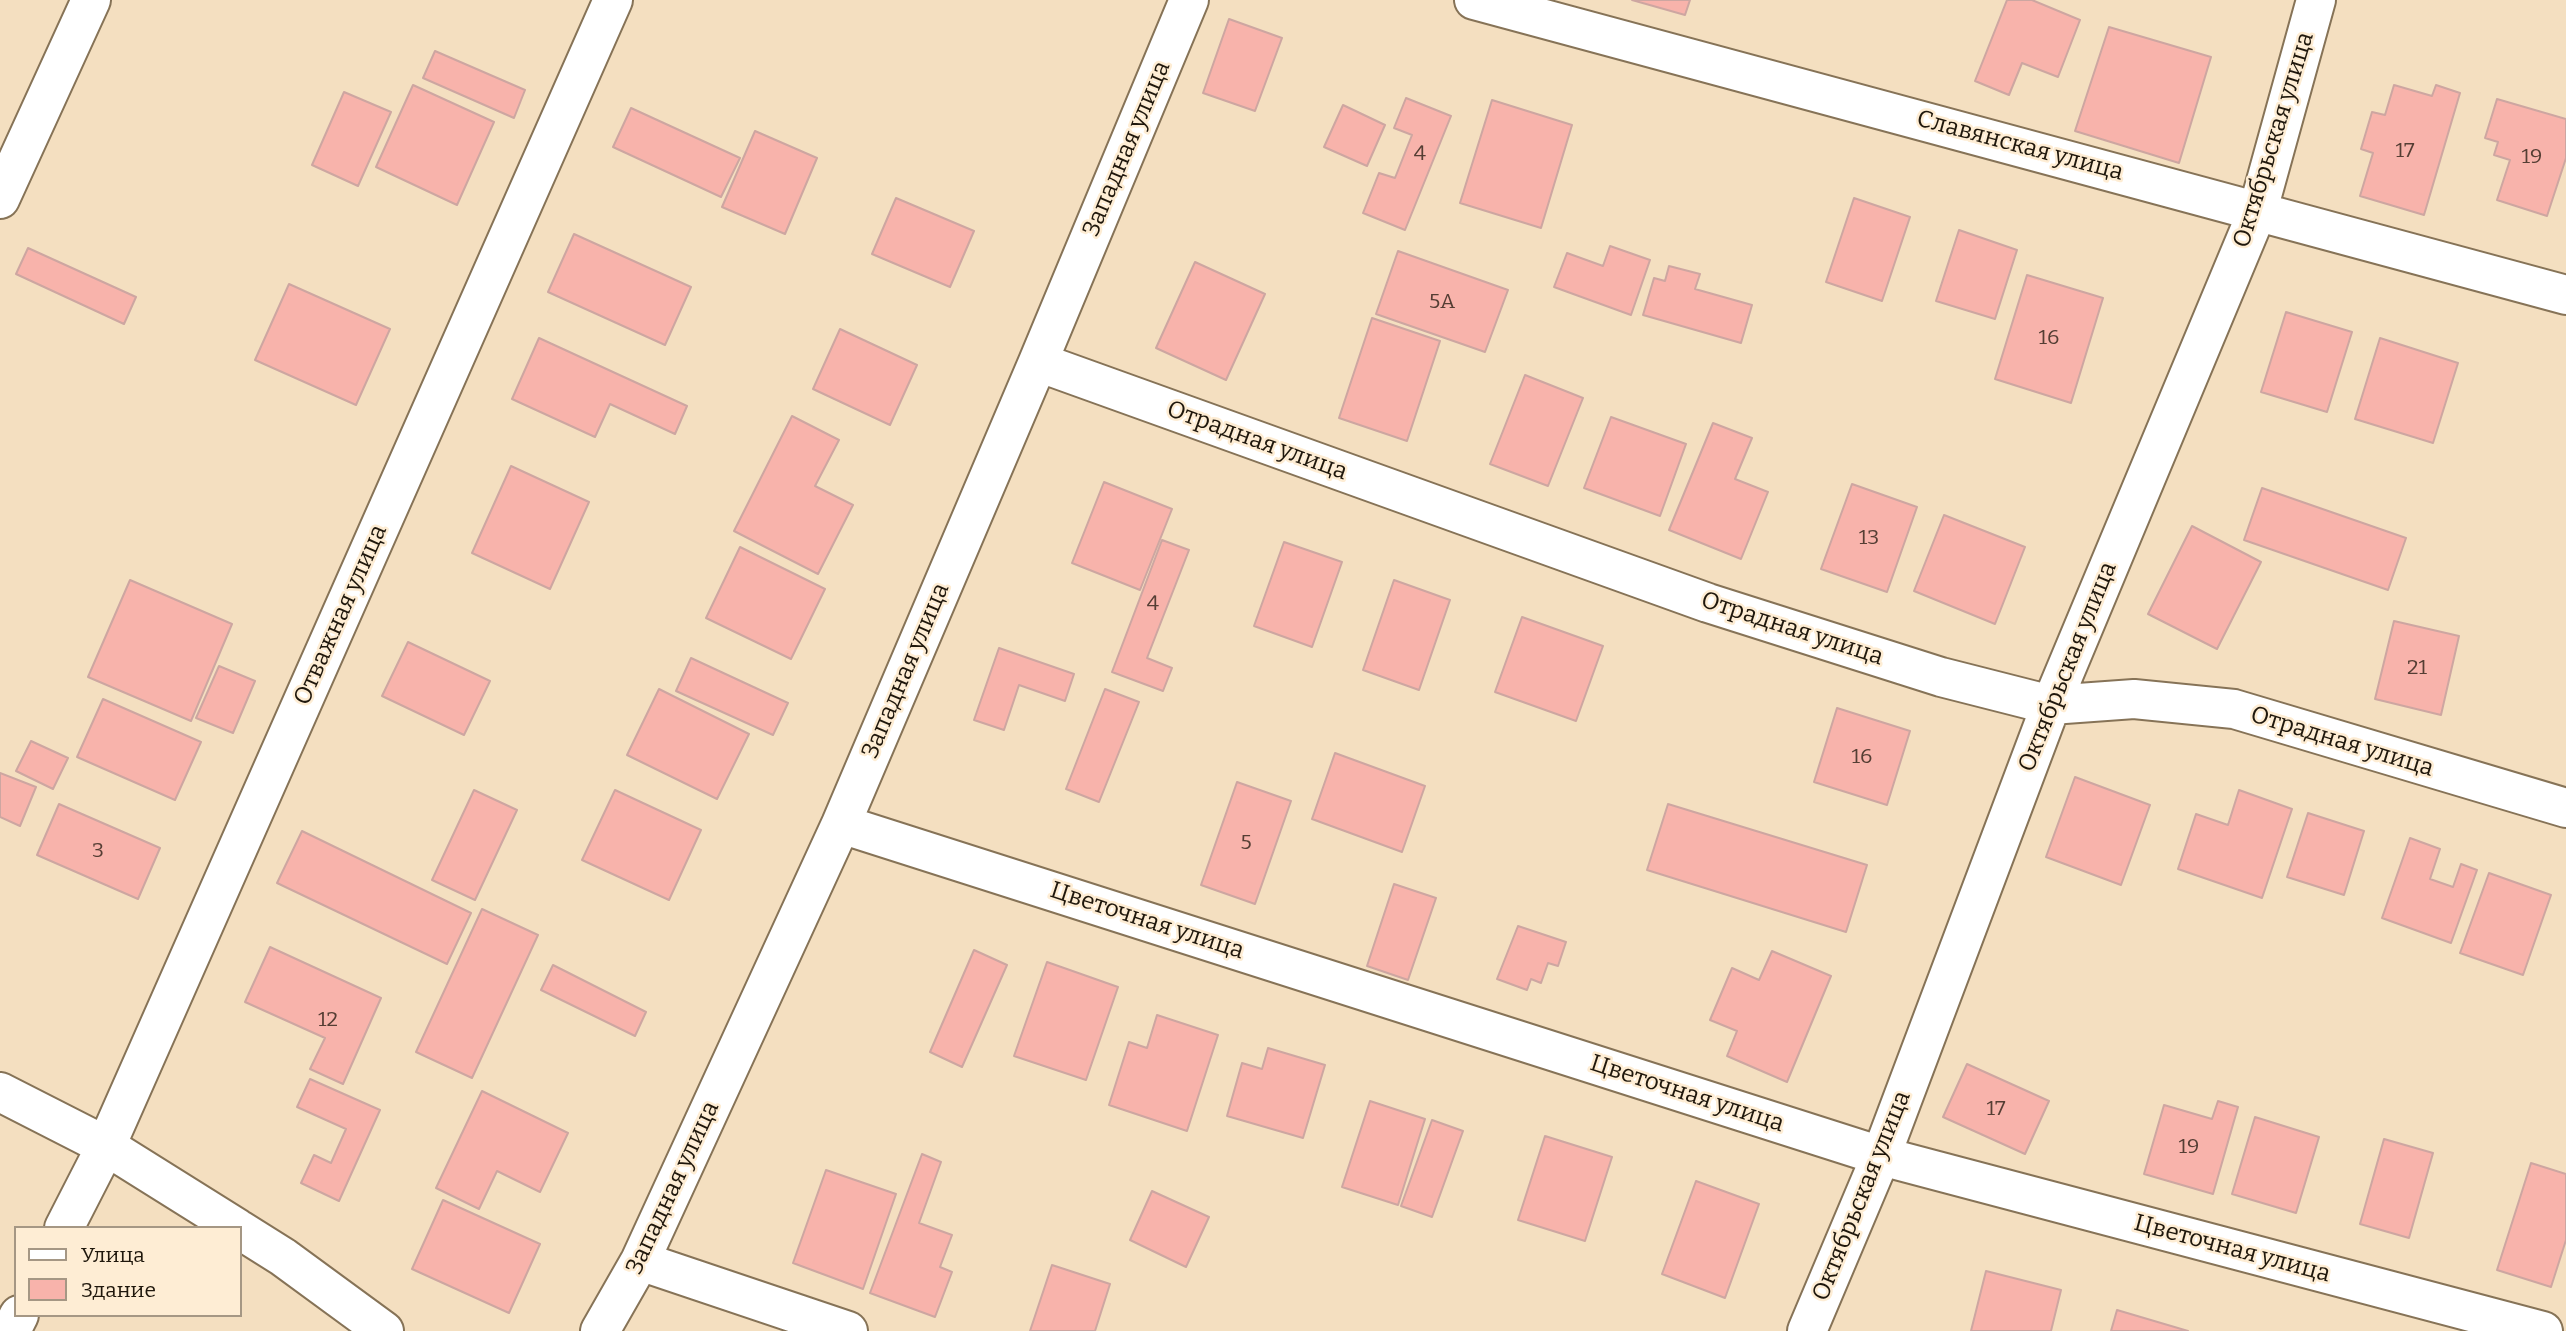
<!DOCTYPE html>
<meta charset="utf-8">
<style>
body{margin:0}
#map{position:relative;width:2566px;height:1331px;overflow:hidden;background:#f4dfc0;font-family:Bitter,serif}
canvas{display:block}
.legend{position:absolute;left:14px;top:1226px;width:228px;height:91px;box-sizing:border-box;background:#feedd4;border:2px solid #a59784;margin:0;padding:9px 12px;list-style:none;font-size:21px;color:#1f170c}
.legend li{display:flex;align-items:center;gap:14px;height:35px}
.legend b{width:35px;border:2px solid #a59784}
</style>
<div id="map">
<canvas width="2566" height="1331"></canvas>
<ul class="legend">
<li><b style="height:9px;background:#fff"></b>Улица</li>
<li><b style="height:19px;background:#f8b3ab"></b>Здание</li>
</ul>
</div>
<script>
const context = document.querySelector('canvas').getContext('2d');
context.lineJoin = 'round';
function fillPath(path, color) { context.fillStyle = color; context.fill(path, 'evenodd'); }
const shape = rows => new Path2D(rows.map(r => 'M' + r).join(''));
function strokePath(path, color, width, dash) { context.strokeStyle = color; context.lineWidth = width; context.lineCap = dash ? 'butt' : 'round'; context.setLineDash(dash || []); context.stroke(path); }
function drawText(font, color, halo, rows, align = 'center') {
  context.font = font + ' Bitter,serif'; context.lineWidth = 5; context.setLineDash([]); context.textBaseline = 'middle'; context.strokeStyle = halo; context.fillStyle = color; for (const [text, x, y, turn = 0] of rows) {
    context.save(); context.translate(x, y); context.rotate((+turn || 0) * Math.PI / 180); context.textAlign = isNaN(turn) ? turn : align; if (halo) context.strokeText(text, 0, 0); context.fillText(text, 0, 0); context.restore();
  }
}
const building = shape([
 [1632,0,1690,0,1685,15,1632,0],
 [2007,0,2032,0,2080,20,2058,77,2022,63,2009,95,1975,81,2007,0],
 [1229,19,1282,38,1255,111,1203,93,1229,19],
 [2109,27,2211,57,2179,163,2075,131,2109,27],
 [435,51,525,90,514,118,423,78,435,51],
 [413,85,494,122,457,205,376,167,413,85],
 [2394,85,2432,96,2436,85,2460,93,2424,215,2360,196,2373,153,2361,149,2372,112,2385,115,2394,85],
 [344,92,391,112,358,186,312,165,344,92],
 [1406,98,1451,116,1405,230,1363,213,1379,173,1395,178,1412,135,1394,128,1406,98],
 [2497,99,2566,119,2566,158,2547,216,2497,200,2510,160,2494,155,2498,142,2485,138,2497,99],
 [1492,100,1572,125,1541,228,1460,203,1492,100],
 [1343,105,1385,125,1367,166,1324,147,1343,105],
 [631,108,740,158,721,197,613,147,631,108],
 [755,131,817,158,785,234,722,207,755,131],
 [896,198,974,231,950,287,872,254,896,198],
 [1854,198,1910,217,1882,301,1826,282,1854,198],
 [1959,230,2017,250,1995,319,1936,301,1959,230],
 [574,234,691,287,665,345,548,292,574,234],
 [1610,246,1650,260,1631,315,1554,287,1567,253,1603,266,1610,246],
 [28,248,136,297,124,324,16,274,28,248],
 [1398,251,1508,290,1485,352,1376,314,1398,251],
 [1195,262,1265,294,1226,380,1156,348,1195,262],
 [1669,266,1700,274,1695,289,1752,305,1741,343,1643,315,1654,278,1665,281,1669,266],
 [2027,275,2103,298,2071,403,1995,379,2027,275],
 [289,284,390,329,356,405,255,360,289,284],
 [2286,312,2352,332,2327,412,2261,392,2286,312],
 [1372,318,1440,341,1407,441,1339,418,1372,318],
 [840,329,917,365,890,425,813,389,840,329],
 [539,338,687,406,675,434,610,404,595,437,512,399,539,338],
 [2380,338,2458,363,2433,443,2355,419,2380,338],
 [1525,375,1583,398,1548,486,1490,464,1525,375],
 [792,416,839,440,815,486,853,505,818,574,734,531,792,416],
 [1611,417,1686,444,1660,516,1584,488,1611,417],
 [1713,423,1752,438,1735,479,1768,492,1741,559,1669,530,1713,423],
 [511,466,589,502,550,589,472,553,511,466],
 [1104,482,1172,509,1140,590,1072,563,1104,482],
 [1852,484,1917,507,1887,592,1821,569,1852,484],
 [2262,488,2406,538,2388,590,2244,540,2262,488],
 [1944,515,2025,547,1995,624,1914,591,1944,515],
 [2192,526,2261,562,2217,649,2148,614,2192,526],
 [1162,540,1189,550,1147,658,1172,668,1163,691,1112,672,1162,540],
 [1284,542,1342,562,1312,647,1254,626,1284,542],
 [740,547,825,589,791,659,706,618,740,547],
 [130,580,232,624,191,721,88,677,130,580],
 [1394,580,1450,600,1419,690,1363,670,1394,580],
 [1522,617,1603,646,1576,721,1495,692,1522,617],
 [2394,621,2459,636,2441,715,2375,699,2394,621],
 [408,642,490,681,464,735,382,696,408,642],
 [999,648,1074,674,1065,701,1019,685,1004,730,974,720,999,648],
 [691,658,788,703,773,735,676,691,691,658],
 [219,666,255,681,233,733,196,718,219,666],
 [659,689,749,734,717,799,627,755,659,689],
 [1105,689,1139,702,1099,802,1066,789,1105,689],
 [103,699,201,742,175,800,77,757,103,699],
 [1837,708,1910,731,1887,805,1814,782,1837,708],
 [31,741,68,758,53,789,16,771,31,741],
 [1335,753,1425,786,1402,852,1312,819,1335,753],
 [0,773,36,787,20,826,0,817,0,773],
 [2075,777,2150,805,2121,885,2046,857,2075,777],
 [1237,782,1291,801,1255,904,1201,885,1237,782],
 [474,790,517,810,475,900,432,880,474,790],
 [615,790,701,830,669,900,582,860,615,790],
 [2239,790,2292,809,2262,898,2178,869,2196,814,2228,825,2239,790],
 [59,804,160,848,138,899,37,855,59,804],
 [1668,804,1867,865,1846,932,1647,870,1668,804],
 [2308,813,2364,831,2344,895,2287,877,2308,813],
 [302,831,471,913,447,964,277,883,302,831],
 [2410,838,2440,849,2430,879,2453,887,2461,864,2477,870,2451,943,2382,918,2410,838],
 [2489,873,2551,895,2523,975,2460,953,2489,873],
 [1394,884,1436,898,1408,980,1367,966,1394,884],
 [482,909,538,935,472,1078,416,1052,482,909],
 [1518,926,1566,942,1558,966,1548,963,1541,983,1531,979,1527,990,1497,979,1518,926],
 [270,947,381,998,343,1084,310,1069,325,1038,245,1002,270,947],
 [974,950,1007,965,962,1067,930,1052,974,950],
 [1772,951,1831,976,1787,1082,1727,1056,1737,1031,1710,1020,1732,968,1759,980,1772,951],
 [1047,962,1118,987,1086,1080,1014,1056,1047,962],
 [553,965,646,1012,635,1036,541,990,553,965],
 [1157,1015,1218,1035,1187,1131,1109,1105,1129,1042,1147,1048,1157,1015],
 [1268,1048,1325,1065,1303,1138,1227,1116,1242,1063,1262,1069,1268,1048],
 [1967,1064,2049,1101,2025,1154,1943,1117,1967,1064],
 [310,1079,380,1110,339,1201,301,1183,314,1155,331,1163,346,1129,297,1107,310,1079],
 [482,1091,568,1133,540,1192,497,1171,479,1209,436,1188,482,1091],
 [1370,1101,1425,1119,1398,1205,1342,1187,1370,1101],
 [2218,1101,2238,1107,2213,1194,2144,1174,2164,1105,2212,1119,2218,1101],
 [2255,1117,2319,1137,2296,1213,2232,1194,2255,1117],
 [1432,1120,1463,1131,1432,1217,1401,1206,1432,1120],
 [1545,1136,1612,1157,1585,1241,1518,1220,1545,1136],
 [2384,1139,2433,1153,2409,1238,2360,1224,2384,1139],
 [922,1154,941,1162,919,1223,952,1235,940,1267,952,1272,935,1317,870,1293,922,1154],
 [2531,1163,2566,1174,2566,1240,2551,1287,2497,1270,2531,1163],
 [826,1170,896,1194,863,1289,793,1263,826,1170],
 [1696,1181,1759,1204,1725,1298,1662,1274,1696,1181],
 [1152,1191,1209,1217,1186,1267,1130,1240,1152,1191],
 [443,1200,540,1244,509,1313,412,1269,443,1200],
 [1052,1265,1110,1284,1095,1331,1030,1331,1052,1265],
 [1986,1271,2061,1290,2051,1331,1971,1331,1986,1271],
 [2117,1310,2188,1331,2111,1331,2117,1310]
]);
fillPath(building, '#f8b3ab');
strokePath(building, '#cda6a1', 2);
const street = shape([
 [1474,0,2566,295],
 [0,199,91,0],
 [1038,362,1708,603,1941,677,2051,705,2134,699,2234,709,2566,808],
 [841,824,1881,1156,2543,1331],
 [0,1092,106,1146,237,1228],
 [64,1228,106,1146,613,0],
 [240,1230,283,1257,384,1331],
 [640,1261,848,1331],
 [11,1331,19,1315],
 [600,1331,640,1261,841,824,1038,362,1189,0],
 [1807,1331,1881,1156,2051,705,2258,210,2316,0]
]);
strokePath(street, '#867357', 42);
strokePath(street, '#fff', 38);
drawText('21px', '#553e34', null, [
 ["17",2405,151],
 ["4",1420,154],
 ["19",2532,157],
 ["5А",1442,302],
 ["16",2049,338],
 ["13",1869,538],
 ["4",1153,604],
 ["21",2417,668],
 ["16",1862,757],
 ["5",1246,843],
 ["3",98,851],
 ["12",328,1020],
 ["17",1996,1109],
 ["19",2189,1147]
]);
drawText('24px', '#1f170c', '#feedd4', [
 ["Октябрьская улица",2274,140,-73],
 ["Славянская улица",2020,146,15],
 ["Западная улица",1127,149,-67],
 ["Отрадная улица",1257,441,20],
 ["Отважная улица",341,615,-66],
 ["Отрадная улица",1792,629,18],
 ["Октябрьская улица",2068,667,-68],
 ["Западная улица",906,671,-67],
 ["Отрадная улица",2342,742,17],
 ["Цветочная улица",1147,921,18],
 ["Цветочная улица",1687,1094,18],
 ["Западная улица",673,1188,-65],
 ["Октябрьская улица",1862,1196,-68],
 ["Цветочная улица",2232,1249,15]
]);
</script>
